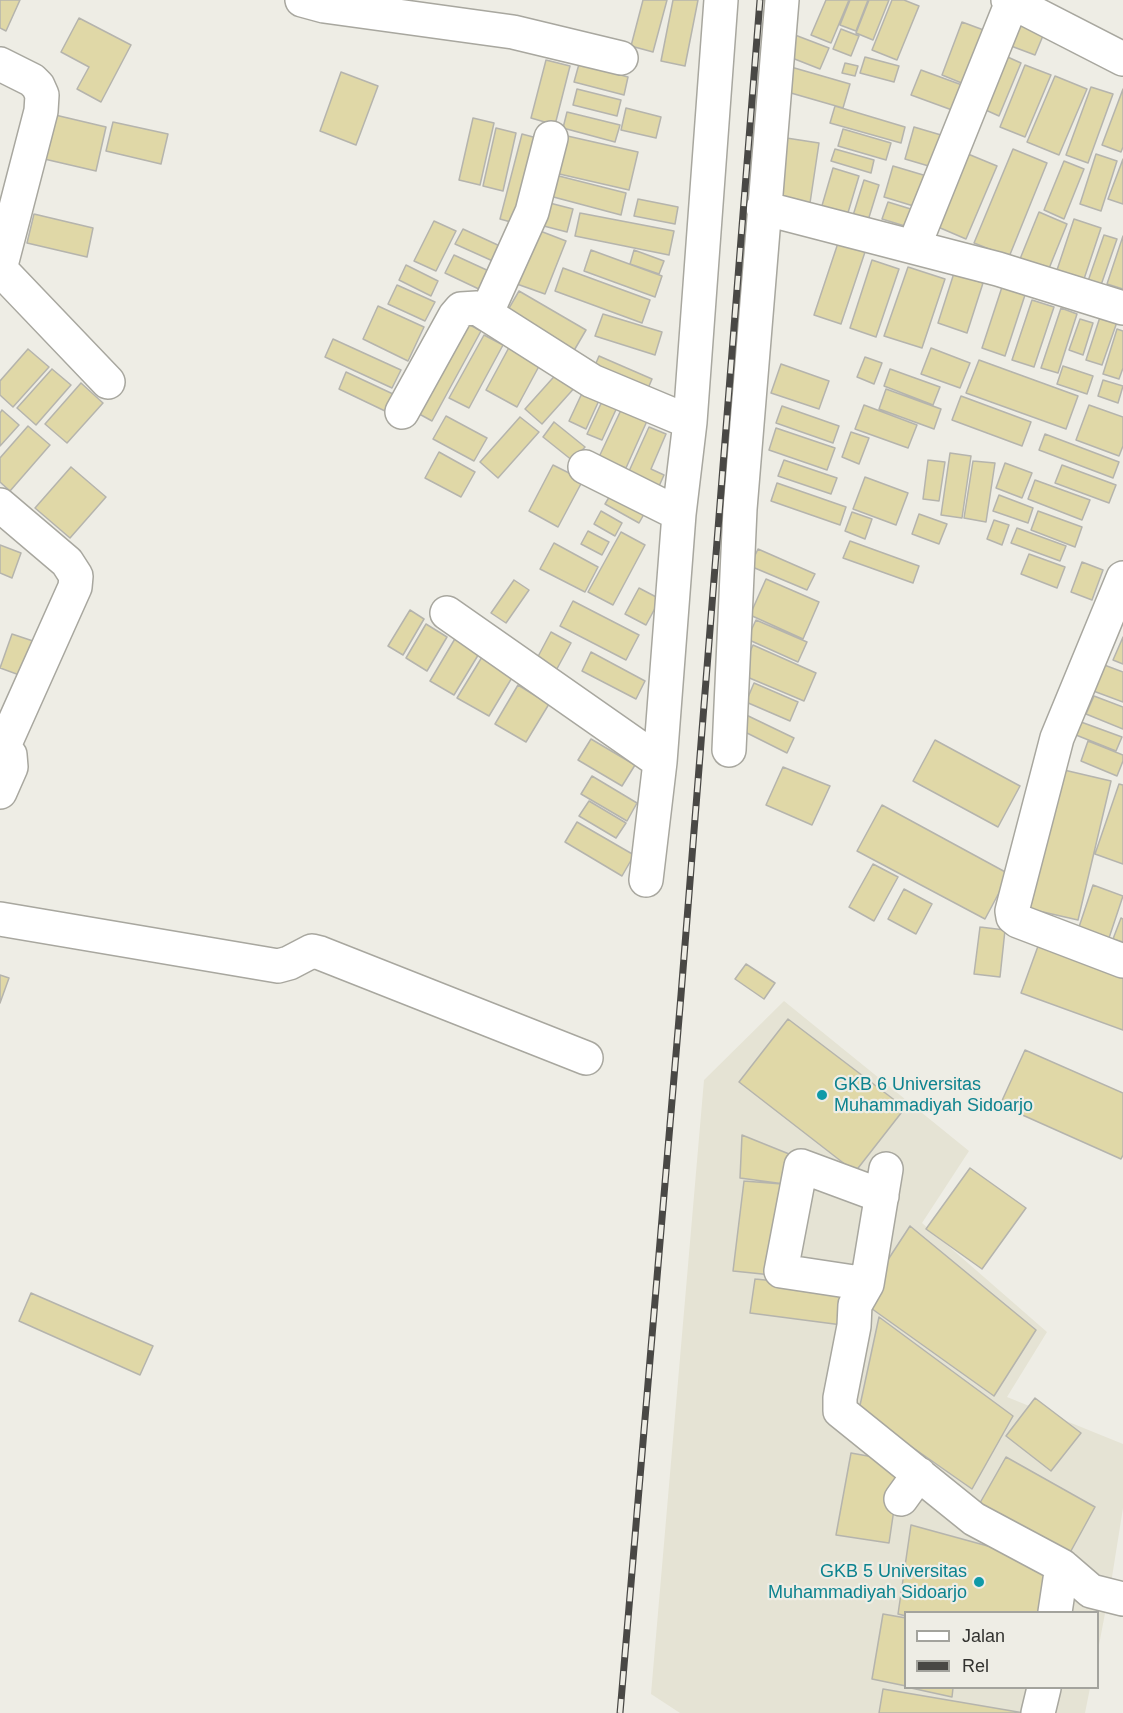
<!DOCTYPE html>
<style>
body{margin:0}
#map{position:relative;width:1123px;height:1713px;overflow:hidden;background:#eeede5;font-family:Arial,sans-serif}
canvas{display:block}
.legend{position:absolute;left:904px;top:1611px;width:195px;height:78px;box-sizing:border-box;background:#eeede5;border:2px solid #a3a39d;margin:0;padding:8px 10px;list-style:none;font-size:18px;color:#333330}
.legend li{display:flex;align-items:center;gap:12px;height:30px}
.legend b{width:30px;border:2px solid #a3a39d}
</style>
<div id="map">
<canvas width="1123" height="1713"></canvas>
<ul class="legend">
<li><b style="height:8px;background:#fff"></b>Jalan</li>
<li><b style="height:8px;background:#494845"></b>Rel</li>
</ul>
</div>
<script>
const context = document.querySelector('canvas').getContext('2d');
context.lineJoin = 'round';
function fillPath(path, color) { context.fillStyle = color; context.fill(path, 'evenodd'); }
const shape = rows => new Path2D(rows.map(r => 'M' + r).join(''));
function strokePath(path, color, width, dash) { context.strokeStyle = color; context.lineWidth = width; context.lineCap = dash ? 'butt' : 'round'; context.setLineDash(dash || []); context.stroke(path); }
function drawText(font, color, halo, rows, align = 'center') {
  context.font = font + ' Arial,sans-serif'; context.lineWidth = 4.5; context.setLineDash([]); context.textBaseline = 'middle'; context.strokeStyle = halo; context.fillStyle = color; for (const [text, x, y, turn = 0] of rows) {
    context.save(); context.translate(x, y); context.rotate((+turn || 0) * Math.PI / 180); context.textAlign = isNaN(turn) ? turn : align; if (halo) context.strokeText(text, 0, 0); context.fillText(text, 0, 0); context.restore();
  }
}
fillPath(shape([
 [784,1001,969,1151,922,1223,1047,1332,1007,1397,1123,1444,1123,1508,1112,1577,1098,1650,1098,1612,906,1612,906,1688,1090,1688,1085,1713,680,1713,651,1694,704,1080]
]), '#e5e3d4');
const building = shape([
 [0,0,20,0,6,31,0,28,0,0],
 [643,0,667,0,653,52,631,46,643,0],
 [673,0,698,0,685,66,661,61,673,0],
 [826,0,849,0,831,43,811,35,826,0],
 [850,0,868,0,856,31,840,25,850,0],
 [869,0,889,0,873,40,856,33,869,0],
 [892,0,904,0,919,6,897,60,872,50,892,0],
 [1023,17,1047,26,1035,55,1011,46,1023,17],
 [79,18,131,45,101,102,77,89,89,67,61,52,79,18],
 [962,22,989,32,969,86,942,75,962,22],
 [841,29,859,36,851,56,833,49,841,29],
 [795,35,829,48,820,69,787,56,795,35],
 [1001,54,1021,63,999,116,979,107,1001,54],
 [865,57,899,66,894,82,860,73,865,57],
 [546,60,570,66,555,125,531,118,546,60],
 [845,63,858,66,855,76,842,73,845,63],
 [579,64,628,77,624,95,574,82,579,64],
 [1025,65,1051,75,1025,137,1000,127,1025,65],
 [791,67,850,84,843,108,784,91,791,67],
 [921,70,962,85,952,110,911,95,921,70],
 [341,72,378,86,356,145,320,131,341,72],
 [1055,76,1087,89,1059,155,1027,142,1055,76],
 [1091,87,1113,94,1088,163,1066,155,1091,87],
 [577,89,621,100,617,116,573,105,577,89],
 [1123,89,1123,147,1121,152,1102,145,1123,89],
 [835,106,905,127,901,143,830,123,835,106],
 [626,108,661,117,656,138,621,130,626,108],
 [567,112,620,125,615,142,563,128,567,112],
 [51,114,106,127,96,171,40,158,51,114],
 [473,118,494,123,480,185,459,180,473,118],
 [113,122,168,134,161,164,106,151,113,122],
 [914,127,941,135,932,167,905,159,914,127],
 [496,128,516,133,503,191,483,186,496,128],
 [843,129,891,143,886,160,838,146,843,129],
 [522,134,548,141,525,226,500,219,522,134],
 [563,135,638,152,629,190,555,173,563,135],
 [780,137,819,143,810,203,771,197,780,137],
 [835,149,874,160,871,173,831,161,835,149],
 [1013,149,1047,163,1009,257,974,243,1013,149],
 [968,154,997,166,966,239,938,227,968,154],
 [1096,154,1117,161,1101,211,1080,204,1096,154],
 [1123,159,1123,204,1108,199,1123,159],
 [1064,161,1084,169,1064,219,1044,210,1064,161],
 [893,166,930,177,920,208,884,197,893,166],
 [833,168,859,176,847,216,821,209,833,168],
 [551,174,626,193,621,215,546,195,551,174],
 [864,180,879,185,866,227,851,222,864,180],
 [638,199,678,207,675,224,634,216,638,199],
 [542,201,573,209,567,232,536,224,542,201],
 [888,202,914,210,908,227,882,219,888,202],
 [1039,212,1067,224,1048,271,1020,259,1039,212],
 [580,213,674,231,669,255,575,236,580,213],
 [34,214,93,228,87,257,27,243,34,214],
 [1074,219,1101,228,1081,288,1054,279,1074,219],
 [434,221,456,231,436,271,414,261,434,221],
 [463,229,502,247,495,262,455,244,463,229],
 [535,229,566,241,545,294,514,283,535,229],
 [1104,235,1117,239,1100,288,1087,284,1104,235],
 [1123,236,1123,289,1107,284,1123,236],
 [839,240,866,249,841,324,814,315,839,240],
 [591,250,662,276,655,297,584,271,591,250],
 [634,250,664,261,659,274,630,264,634,250],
 [454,255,491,272,483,291,445,273,454,255],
 [872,260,899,269,876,337,850,328,872,260],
 [406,265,438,281,431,296,399,280,406,265],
 [908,267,945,279,922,348,884,336,908,267],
 [563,268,650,300,642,323,555,291,563,268],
 [954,273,983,283,967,333,938,323,954,273],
 [397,285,435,302,425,321,388,304,397,285],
 [1002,287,1025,295,1005,356,982,348,1002,287],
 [519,291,586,330,572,354,505,315,519,291],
 [1032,300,1054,307,1034,367,1012,360,1032,300],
 [378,306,424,327,408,361,363,339,378,306],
 [1061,308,1077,314,1058,373,1041,368,1061,308],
 [603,314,662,332,655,355,595,336,603,314],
 [1100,317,1117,322,1102,365,1086,360,1100,317],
 [1080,319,1093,323,1083,355,1069,350,1080,319],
 [461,320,481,331,432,421,412,410,461,320],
 [1117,329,1123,331,1123,368,1119,379,1103,374,1117,329],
 [484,335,503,345,469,408,449,398,484,335],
 [333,339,401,370,392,388,325,357,333,339],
 [513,340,544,357,517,407,486,390,513,340],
 [931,348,970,363,960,388,921,374,931,348],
 [28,349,49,367,13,407,0,395,0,381,28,349],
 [599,356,652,379,644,398,591,375,599,356],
 [865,357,882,363,874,384,857,377,865,357],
 [979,360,1078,396,1066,429,966,393,979,360],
 [781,364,829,381,819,409,771,393,781,364],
 [1063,366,1093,376,1087,394,1057,384,1063,366],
 [52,369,71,385,36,425,17,408,52,369],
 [890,369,940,387,933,405,884,386,890,369],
 [560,370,577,385,542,424,525,409,560,370],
 [346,372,393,394,385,411,339,389,346,372],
 [1103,380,1123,386,1118,403,1098,396,1103,380],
 [81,383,103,403,67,443,45,424,81,383],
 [584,389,601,396,586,429,569,421,584,389],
 [886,389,941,409,934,429,879,409,886,389],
 [961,396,1031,422,1022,446,952,420,961,396],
 [604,397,619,403,602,440,587,434,604,397],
 [864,405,917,425,908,448,855,429,864,405],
 [1089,405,1123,417,1123,446,1119,456,1076,440,1089,405],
 [782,406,839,426,833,443,776,423,782,406],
 [2,410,19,425,0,446,0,413,2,410],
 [621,410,647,421,626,468,599,457,621,410],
 [446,416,487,438,474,461,433,439,446,416],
 [520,417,539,432,498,478,480,462,520,417],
 [554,422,585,447,573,461,543,437,554,422],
 [28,426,50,445,10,491,0,482,0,458,28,426],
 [649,427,666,434,651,469,664,475,656,493,625,480,649,427],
 [776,428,835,448,827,470,769,450,776,428],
 [851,432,869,438,859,464,842,457,851,432],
 [1045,434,1119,462,1113,478,1039,450,1045,434],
 [439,452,475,472,461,497,425,478,439,452],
 [950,453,971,456,962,518,941,515,950,453],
 [784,460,837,478,831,494,778,476,784,460],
 [928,460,945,462,939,501,923,499,928,460],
 [973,461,995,463,986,522,964,518,973,461],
 [1005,463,1032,473,1022,498,996,488,1005,463],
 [553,465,583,480,558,527,529,511,553,465],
 [1062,465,1116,485,1109,503,1055,483,1062,465],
 [71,467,106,497,70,538,35,508,71,467],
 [865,477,908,493,896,525,853,509,865,477],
 [1035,480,1090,500,1082,520,1028,499,1035,480],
 [777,483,846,507,840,525,771,501,777,483],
 [614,489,648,507,639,523,605,504,614,489],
 [999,495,1033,508,1028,523,993,511,999,495],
 [601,511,622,523,615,536,594,524,601,511],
 [1038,511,1082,527,1075,547,1031,530,1038,511],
 [852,512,872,519,865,539,845,531,852,512],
 [919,514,947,524,939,544,912,534,919,514],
 [994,520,1009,525,1002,545,987,539,994,520],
 [1017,528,1066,546,1060,561,1011,543,1017,528],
 [588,531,609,542,602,555,581,544,588,531],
 [621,532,645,545,613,605,588,592,621,532],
 [850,541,919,566,913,583,843,558,850,541],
 [554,543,598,567,585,592,540,569,554,543],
 [0,545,21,553,12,578,0,573,0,545],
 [758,549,815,574,807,590,750,566,758,549],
 [1029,554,1065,567,1057,588,1021,574,1029,554],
 [1082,562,1103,570,1092,600,1071,592,1082,562],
 [766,579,819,602,803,639,750,615,766,579],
 [514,580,529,590,506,623,491,613,514,580],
 [639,588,660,599,646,625,625,614,639,588],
 [573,601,639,635,626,660,560,626,573,601],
 [410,610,424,619,403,655,388,646,410,610],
 [756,620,807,642,798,662,747,639,756,620],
 [426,624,447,637,427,671,406,658,426,624],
 [551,632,571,643,553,676,533,666,551,632],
 [12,634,45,645,33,680,0,668,12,634],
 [456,637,480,652,454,695,430,681,456,637],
 [1123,637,1123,664,1113,660,1123,637],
 [753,645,816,673,804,701,740,674,753,645],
 [591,652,645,681,636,699,582,671,591,652],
 [482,657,513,676,489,716,457,698,482,657],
 [1099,663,1123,672,1123,702,1088,689,1099,663],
 [754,683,798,702,790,721,746,702,754,683],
 [518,685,549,704,526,742,495,724,518,685],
 [1094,696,1123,707,1123,729,1086,714,1094,696],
 [740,712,794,738,787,753,733,726,740,712],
 [1081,722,1122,737,1116,751,1076,735,1081,722],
 [591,739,635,765,622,786,578,760,591,739],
 [935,740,1020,786,998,827,913,781,935,740],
 [1088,741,1123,755,1123,761,1117,776,1081,761,1088,741],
 [783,767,830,786,812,825,766,805,783,767],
 [1064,770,1111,781,1078,920,1030,909,1064,770],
 [592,776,637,803,627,821,581,794,592,776],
 [1119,784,1123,785,1123,864,1095,854,1119,784],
 [589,801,626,823,616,838,579,816,589,801],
 [882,805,1009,874,985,919,857,851,882,805],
 [577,822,634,855,622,876,565,842,577,822],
 [873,864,898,877,874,921,849,907,873,864],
 [1093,885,1123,896,1108,941,1078,930,1093,885],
 [904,889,932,904,916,934,888,919,904,889],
 [1121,918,1123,919,1123,942,1113,939,1121,918],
 [980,927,1005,930,1000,977,974,974,980,927],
 [1041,938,1123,967,1123,1030,1021,993,1041,938],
 [746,964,775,983,764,999,735,979,746,964],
 [0,975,9,978,0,1003,0,975],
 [788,1019,905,1108,855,1172,739,1082,788,1019],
 [1025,1050,1123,1093,1123,1155,1121,1159,1000,1105,1025,1050],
 [742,1135,799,1158,792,1185,740,1178,742,1135],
 [970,1168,1026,1208,982,1269,926,1229,970,1168],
 [744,1181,782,1184,772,1275,733,1271,744,1181],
 [910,1226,1036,1330,994,1396,861,1301,910,1226],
 [755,1279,847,1288,842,1325,750,1313,755,1279],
 [31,1293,153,1346,140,1375,19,1321,31,1293],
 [879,1317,1013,1416,972,1489,859,1410,879,1317],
 [1035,1398,1081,1433,1051,1471,1006,1436,1035,1398],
 [851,1453,901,1462,889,1543,836,1535,851,1453],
 [1006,1457,1095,1507,1066,1560,976,1510,1006,1457],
 [911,1525,1057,1565,1051,1612,906,1612,906,1616,898,1614,911,1525],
 [883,1614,906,1618,906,1686,872,1679,883,1614],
 [911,1688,953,1688,952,1697,911,1688],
 [883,1689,1024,1713,879,1713,883,1689]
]);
fillPath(building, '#e0d8a7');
strokePath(building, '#b5b4ad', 1.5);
const minor = shape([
 [302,0,324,6,513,32,621,58],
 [1008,0,1123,59],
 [0,64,32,80,38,86,42,95,41,111,0,269],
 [763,208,998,269,1123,308],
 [914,246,1012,2],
 [0,269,108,382],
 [486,314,532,212,551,138],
 [402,412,455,316,461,309,477,308,592,381,690,422],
 [585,467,679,514],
 [0,505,67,562,76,576,75,587,3,748],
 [1123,578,1057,738,1012,911,1013,917,1018,921,1123,961],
 [447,613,660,762,679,514,690,422,721,0],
 [0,746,10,755,11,767,0,792],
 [729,750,740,509,782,0],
 [646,880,660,762],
 [0,919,278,966,289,963,312,951,320,953,586,1058],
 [886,1169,867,1284,855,1305,854,1326,840,1398,840,1411,974,1519,1062,1566,1091,1591,1123,1599],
 [867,1284,781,1271,801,1166,882,1196],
 [901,1499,919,1474],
 [1055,1612,1062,1566],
 [1038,1713,1044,1688]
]);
strokePath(minor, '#a8a79f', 36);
strokePath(minor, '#fff', 33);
const rail = shape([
 [620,1713,681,995,760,0]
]);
strokePath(rail, '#494845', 7);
strokePath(rail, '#eeede5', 4.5, [14]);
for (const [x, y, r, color] of [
 [822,1095,6,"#0f9aa8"],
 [979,1582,6,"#0f9aa8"]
]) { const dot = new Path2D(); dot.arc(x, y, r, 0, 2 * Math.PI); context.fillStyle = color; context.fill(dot); strokePath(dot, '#eeede5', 2); }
drawText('18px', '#0d838f', '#eeede5', [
 ["GKB 6 Universitas",834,1085],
 ["Muhammadiyah Sidoarjo",834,1106],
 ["GKB 5 Universitas",967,1572,"right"],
 ["Muhammadiyah Sidoarjo",967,1593,"right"]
], 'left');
</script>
